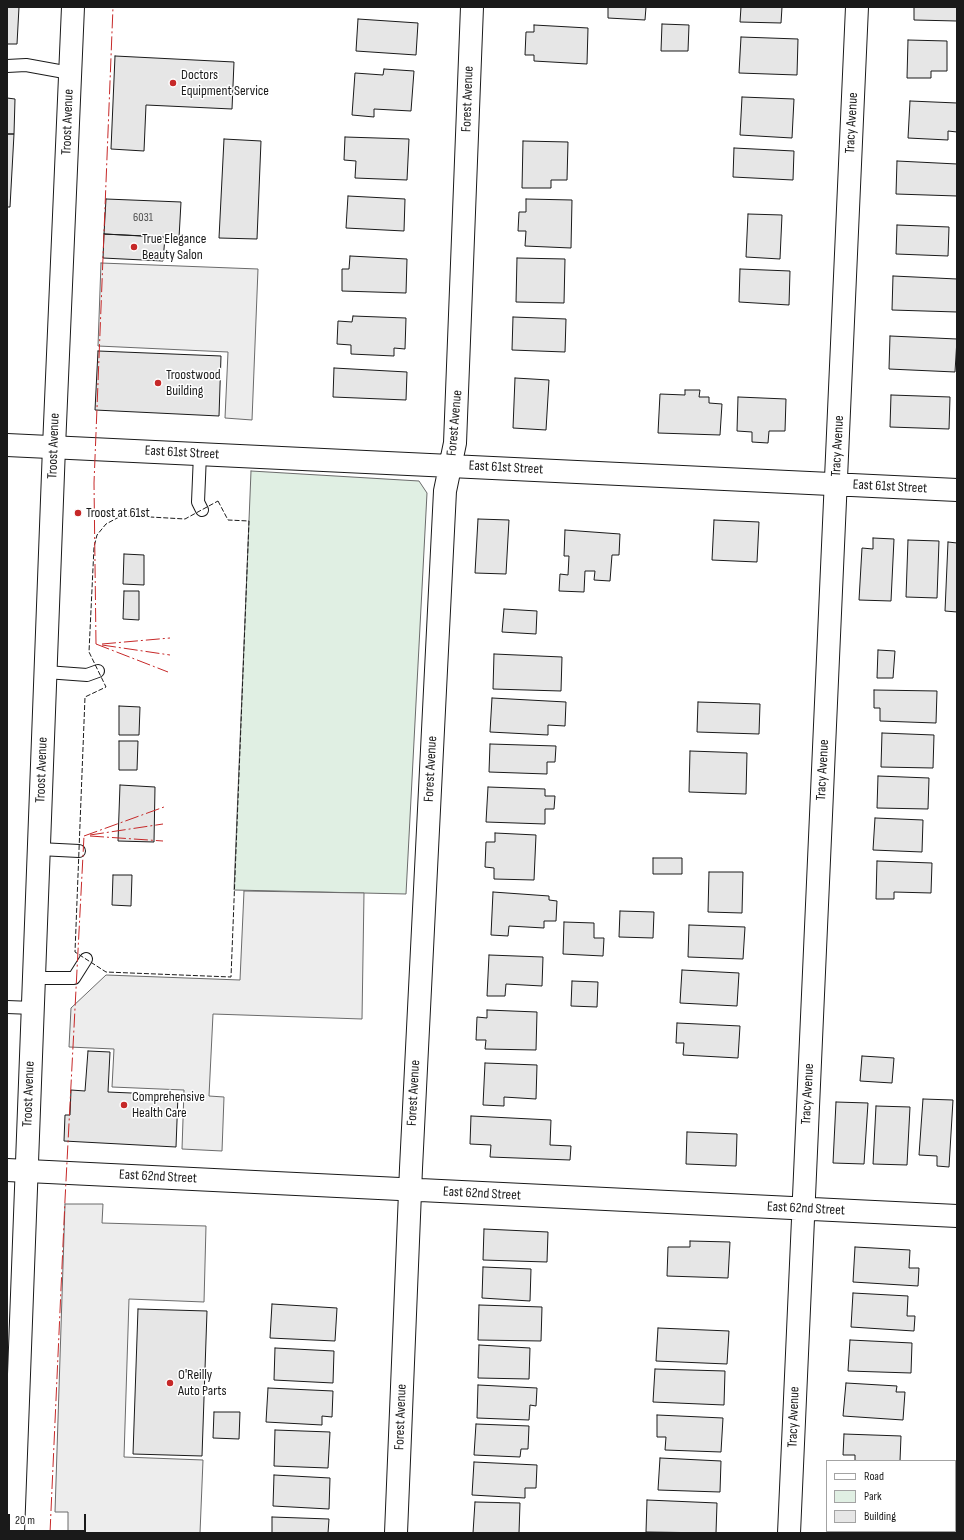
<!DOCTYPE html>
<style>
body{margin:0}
#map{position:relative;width:964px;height:1540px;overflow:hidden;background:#fff;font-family:"Sofia Sans Condensed",sans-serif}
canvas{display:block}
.frame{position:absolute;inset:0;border:8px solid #1a1a1a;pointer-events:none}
.legend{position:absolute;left:826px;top:1460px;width:130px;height:72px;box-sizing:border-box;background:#fff;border:1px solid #a3a3a3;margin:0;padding:5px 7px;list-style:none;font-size:12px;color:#1a1a1a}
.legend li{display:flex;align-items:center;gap:8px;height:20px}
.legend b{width:20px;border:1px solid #a3a3a3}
.scale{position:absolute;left:8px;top:1514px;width:78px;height:18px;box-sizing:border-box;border:2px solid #1a1a1a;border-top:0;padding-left:5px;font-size:12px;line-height:14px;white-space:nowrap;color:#1a1a1a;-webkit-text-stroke:3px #fff;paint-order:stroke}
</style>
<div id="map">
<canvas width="964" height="1540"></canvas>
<div class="frame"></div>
<ul class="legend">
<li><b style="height:5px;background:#fff"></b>Road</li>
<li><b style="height:11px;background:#e0efe3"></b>Park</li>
<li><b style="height:11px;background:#e6e6e6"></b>Building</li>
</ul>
<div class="scale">20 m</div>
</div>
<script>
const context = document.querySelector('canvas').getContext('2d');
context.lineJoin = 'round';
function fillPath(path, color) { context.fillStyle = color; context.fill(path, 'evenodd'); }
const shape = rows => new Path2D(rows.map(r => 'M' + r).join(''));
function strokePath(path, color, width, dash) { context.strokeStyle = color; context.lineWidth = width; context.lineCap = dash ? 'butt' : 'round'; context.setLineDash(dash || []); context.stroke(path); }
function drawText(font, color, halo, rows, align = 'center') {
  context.font = font + ' "Sofia Sans Condensed",sans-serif'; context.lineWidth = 3; context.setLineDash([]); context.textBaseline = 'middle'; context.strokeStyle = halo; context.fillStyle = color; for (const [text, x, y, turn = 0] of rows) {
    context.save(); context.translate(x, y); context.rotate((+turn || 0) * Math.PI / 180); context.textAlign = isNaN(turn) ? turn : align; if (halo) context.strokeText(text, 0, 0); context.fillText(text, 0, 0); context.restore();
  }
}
const green = shape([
 [251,471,419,481,427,493,406,894,234,890,251,471]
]);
fillPath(green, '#e0efe3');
strokePath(green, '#6a6a6a', 1);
const parking = shape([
 [101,263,258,269,252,420,225,418,228,352,98,346,101,263],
 [244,891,364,893,362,1019,213,1014,209,1096,224,1097,222,1151,182,1149,184,1090,112,1087,114,1049,69,1047,71,1008,106,975,240,980,244,891],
 [65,1204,103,1204,102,1223,206,1226,204,1302,129,1299,124,1457,203,1460,200,1533,68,1533,68,1512,55,1512,65,1204]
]);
fillPath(parking, '#ededed');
strokePath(parking, '#6a6a6a', 1);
const building = shape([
 [7,7,19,7,17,44,7,44,7,7],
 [608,7,646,7,645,20,608,18,608,7],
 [741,7,782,7,781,23,740,22,741,7],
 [914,7,957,7,957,21,914,20,914,7],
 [358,19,418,23,416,55,356,51,358,19],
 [662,24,689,25,688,51,661,51,662,24],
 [534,25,588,28,587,64,534,61,534,55,525,55,526,32,534,32,534,25],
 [741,37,798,39,797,75,739,73,741,37],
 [908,40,947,41,947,71,931,71,931,78,907,78,908,40],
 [115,56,234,62,232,109,146,105,144,151,111,149,115,56],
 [384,69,414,71,411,111,374,109,374,117,352,115,355,73,383,75,384,69],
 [742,97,794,99,792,138,740,135,742,97],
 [7,98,15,99,14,134,7,134,7,98],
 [910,101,957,103,957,132,948,131,948,140,908,138,910,101],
 [7,134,14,134,10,207,7,207,7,134],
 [345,137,409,139,407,180,355,178,356,161,344,160,345,137],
 [224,139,261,141,257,239,219,238,224,139],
 [523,141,568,142,567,180,551,180,551,188,522,188,523,141],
 [734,148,794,151,793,180,733,177,734,148],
 [897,161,957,164,957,196,896,194,897,161],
 [348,196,405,199,404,231,346,228,348,196],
 [106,199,181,202,179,238,104,234,106,199],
 [526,199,572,200,571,248,525,246,526,231,518,231,519,212,526,212,526,199],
 [748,214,782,215,780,259,746,257,748,214],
 [897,225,949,227,948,256,896,254,897,225],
 [104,234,165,237,163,261,103,258,104,234],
 [350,256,407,259,406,293,342,291,342,269,349,269,350,256],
 [517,258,565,259,564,303,516,302,517,258],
 [740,269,790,271,789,305,739,302,740,269],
 [893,276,957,279,957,312,892,310,893,276],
 [353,316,406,318,405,349,394,348,394,356,351,354,351,345,337,344,338,321,352,322,353,316],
 [513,317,566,319,565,352,512,350,513,317],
 [890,336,957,339,955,372,889,369,890,336],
 [98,351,221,356,219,416,95,410,98,351],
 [334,368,407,372,406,400,333,397,334,368],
 [515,378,549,380,546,430,513,428,515,378],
 [685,390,700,390,699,397,709,397,709,403,722,404,720,435,658,433,660,394,685,395,685,390],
 [891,395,950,397,949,429,890,427,891,395],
 [738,397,786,399,785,431,769,431,768,443,752,442,752,432,737,431,738,397],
 [478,519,509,520,506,574,475,573,478,519],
 [714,520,759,522,757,562,712,560,714,520],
 [565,530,620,534,619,555,612,555,610,581,594,580,595,571,585,571,584,592,559,591,560,574,568,575,569,556,564,556,565,530],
 [873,538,894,539,891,601,859,600,862,548,873,549,873,538],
 [908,540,939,541,937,598,906,597,908,540],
 [948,542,957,543,957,612,945,611,948,542],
 [124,554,144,555,144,585,123,584,124,554],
 [124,591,139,591,139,620,123,619,124,591],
 [504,609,537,611,536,634,502,632,504,609],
 [878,650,895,651,893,678,877,678,878,650],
 [494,654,562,657,561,691,493,689,494,654],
 [874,690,937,691,936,723,880,721,880,708,874,708,874,690],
 [492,698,566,702,565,726,548,725,548,735,490,732,492,698],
 [698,702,760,704,759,734,697,732,698,702],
 [119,706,140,707,139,735,119,735,119,706],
 [882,733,934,735,933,768,881,767,882,733],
 [119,741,138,741,137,770,119,770,119,741],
 [490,744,556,746,555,762,547,762,547,774,489,772,490,744],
 [690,751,747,753,746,794,689,792,690,751],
 [878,776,929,778,928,809,877,808,878,776],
 [120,785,155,787,154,842,118,841,120,785],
 [488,787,545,789,545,796,555,796,554,809,545,809,545,824,486,822,488,787],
 [875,818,923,820,922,852,873,850,875,818],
 [495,833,536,835,534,880,494,879,494,868,485,867,486,842,495,842,495,833],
 [653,858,682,858,682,874,653,874,653,858],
 [877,861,932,863,931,893,894,892,894,899,876,899,877,861],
 [709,872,743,872,742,913,708,912,709,872],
 [113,875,132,875,131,906,112,905,113,875],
 [493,892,549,896,549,900,557,901,556,921,544,921,544,928,509,926,508,936,491,935,493,892],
 [620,911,654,912,653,938,619,937,620,911],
 [564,922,594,923,594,938,604,938,603,956,563,954,564,922],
 [689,925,745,927,743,959,688,957,689,925],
 [489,955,543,957,542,986,506,984,505,996,487,996,489,955],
 [682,970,739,973,737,1006,680,1003,682,970],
 [572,981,598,982,597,1007,571,1006,572,981],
 [487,1010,537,1012,536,1050,485,1049,486,1040,476,1040,477,1017,487,1018,487,1010],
 [677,1023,740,1026,738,1058,683,1055,684,1043,676,1043,677,1023],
 [88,1051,110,1052,108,1092,178,1095,176,1147,64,1141,65,1115,70,1115,71,1090,85,1091,88,1051],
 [862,1056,894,1058,892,1083,860,1081,862,1056],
 [485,1063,537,1065,536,1099,504,1097,504,1106,483,1105,485,1063],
 [923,1099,953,1100,949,1167,937,1166,937,1156,919,1155,923,1099],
 [836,1102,868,1103,864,1164,833,1163,836,1102],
 [876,1106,910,1107,907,1165,873,1164,876,1106],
 [471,1116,551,1120,550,1145,571,1146,570,1160,490,1157,491,1145,470,1144,471,1116],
 [687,1132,737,1134,736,1166,686,1164,687,1132],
 [484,1229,548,1232,547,1262,483,1260,484,1229],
 [690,1241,730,1242,728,1278,667,1276,668,1247,690,1247,690,1241],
 [855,1247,910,1250,909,1268,919,1268,918,1286,853,1282,855,1247],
 [483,1267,531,1269,530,1301,482,1298,483,1267],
 [853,1293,908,1296,907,1316,915,1316,914,1331,851,1327,853,1293],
 [272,1304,337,1308,335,1341,270,1338,272,1304],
 [479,1305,542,1307,541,1341,478,1340,479,1305],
 [138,1309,207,1311,202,1456,133,1454,138,1309],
 [658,1328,729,1331,727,1364,656,1361,658,1328],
 [850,1340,912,1343,911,1373,848,1371,850,1340],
 [479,1345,530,1348,529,1379,478,1378,479,1345],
 [275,1348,334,1351,333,1383,274,1380,275,1348],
 [655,1369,725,1371,724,1405,653,1402,655,1369],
 [846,1383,897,1386,896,1392,905,1392,903,1420,843,1416,846,1383],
 [478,1385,537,1388,536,1406,530,1405,529,1420,477,1418,478,1385],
 [268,1388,333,1391,332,1417,322,1416,322,1425,266,1422,268,1388],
 [214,1412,240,1412,239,1439,213,1438,214,1412],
 [657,1415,723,1418,721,1452,665,1450,666,1437,657,1437,657,1415],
 [476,1424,529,1426,528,1449,521,1449,520,1457,474,1455,476,1424],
 [275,1430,330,1432,328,1468,274,1466,275,1430],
 [844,1434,901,1436,900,1461,855,1461,855,1455,843,1455,844,1434],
 [660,1458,721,1461,720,1492,658,1490,660,1458],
 [474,1462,537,1465,536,1488,525,1488,525,1498,472,1495,474,1462],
 [274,1475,330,1478,329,1509,273,1506,274,1475],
 [647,1500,717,1503,716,1533,646,1532,647,1500],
 [475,1502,520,1503,519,1533,473,1533,475,1502],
 [272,1517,329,1519,328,1533,272,1533,272,1517]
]);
fillPath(building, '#e6e6e6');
strokePath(building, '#1a1a1a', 1);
const lane = shape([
 [7,66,26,65,70,73],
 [200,454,198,502,202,510],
 [46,672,87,675,98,671],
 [39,849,79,851],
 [34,978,74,978,86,959],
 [7,1007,33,1008]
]);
const street = shape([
 [7,445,957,490],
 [7,1170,957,1216],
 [396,1533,411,1168,445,491,455,443,472,7],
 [789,1533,857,7]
]);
const secondary = shape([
 [13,1533,54,447,73,7]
]);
strokePath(lane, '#1a1a1a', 14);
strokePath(street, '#1a1a1a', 24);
strokePath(secondary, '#1a1a1a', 24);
strokePath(lane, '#fff', 12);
strokePath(street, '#fff', 22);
strokePath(secondary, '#fff', 22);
strokePath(shape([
 [218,501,228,520,249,521,231,977,106,972,75,952,85,697,106,687,89,652,94,547,97,535,106,524,119,517,133,516,185,519,218,501]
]), '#1a1a1a', 1, [5, 2]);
strokePath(shape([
 [96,644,94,483,113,7],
 [96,644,168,672],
 [102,644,170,638],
 [102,645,170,655],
 [90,835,163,824],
 [84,836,164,807],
 [90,836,163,841],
 [50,1533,65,1200,84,836]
]), '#c62828', 1, [14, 3, 2, 3]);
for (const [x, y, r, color] of [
 [173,83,4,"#c62828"],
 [134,247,4,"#c62828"],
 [158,383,4,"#c62828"],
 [78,513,4,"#c62828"],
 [124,1105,4,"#c62828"],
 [170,1383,4,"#c62828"]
]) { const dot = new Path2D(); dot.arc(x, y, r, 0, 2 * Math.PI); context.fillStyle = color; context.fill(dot); strokePath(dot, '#fff', 1.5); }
drawText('12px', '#4d4d4d', null, [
 ["6031",143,218]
]);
drawText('14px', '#1a1a1a', '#fff', [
 ["Doctors",181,75],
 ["Equipment Service",181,91],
 ["True Elegance",142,239],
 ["Beauty Salon",142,255],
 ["Troostwood",166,375],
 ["Building",166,391],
 ["Troost at 61st",86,513],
 ["Comprehensive",132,1097],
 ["Health Care",132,1113],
 ["O'Reilly",178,1375],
 ["Auto Parts",178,1391]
], 'left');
drawText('14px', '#1a1a1a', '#fff', [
 ["Forest Avenue",468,99,-88],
 ["Troost Avenue",68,122,-88],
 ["Tracy Avenue",852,123,-87],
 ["Forest Avenue",455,423,-85],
 ["Troost Avenue",54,446,-88],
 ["Tracy Avenue",838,446,-87],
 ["East 61st Street",182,453,3],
 ["East 61st Street",506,468,3],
 ["East 61st Street",890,487,3],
 ["Forest Avenue",431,769,-87],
 ["Troost Avenue",42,770,-88],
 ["Tracy Avenue",823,770,-87],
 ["Forest Avenue",414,1093,-87],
 ["Troost Avenue",29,1094,-88],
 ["Tracy Avenue",808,1094,-87],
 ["East 62nd Street",158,1177,3],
 ["East 62nd Street",482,1194,3],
 ["East 62nd Street",806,1209,3],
 ["Forest Avenue",401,1417,-88],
 ["Tracy Avenue",794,1417,-88]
]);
</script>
